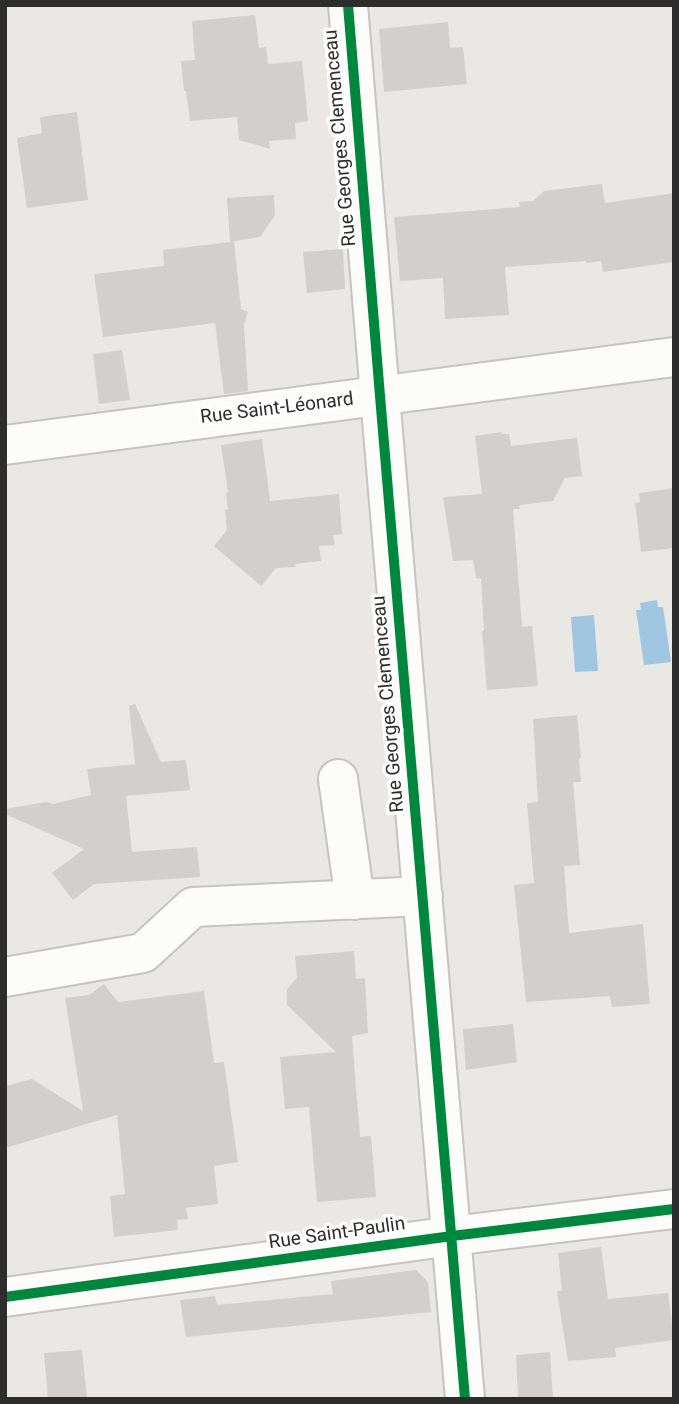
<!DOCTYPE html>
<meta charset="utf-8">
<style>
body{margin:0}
#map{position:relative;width:679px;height:1404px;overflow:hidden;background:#e9e8e4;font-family:Roboto,sans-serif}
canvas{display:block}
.frame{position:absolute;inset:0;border:7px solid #2d2d2d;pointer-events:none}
</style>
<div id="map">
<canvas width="679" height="1404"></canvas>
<div class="frame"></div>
</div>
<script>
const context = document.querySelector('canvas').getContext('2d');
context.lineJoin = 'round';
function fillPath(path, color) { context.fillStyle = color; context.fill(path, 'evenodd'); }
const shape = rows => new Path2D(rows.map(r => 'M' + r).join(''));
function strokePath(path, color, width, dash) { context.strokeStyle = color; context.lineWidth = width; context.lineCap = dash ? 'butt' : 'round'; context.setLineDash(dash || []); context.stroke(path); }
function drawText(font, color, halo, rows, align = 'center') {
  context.font = font + ' Roboto,sans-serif'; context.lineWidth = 7; context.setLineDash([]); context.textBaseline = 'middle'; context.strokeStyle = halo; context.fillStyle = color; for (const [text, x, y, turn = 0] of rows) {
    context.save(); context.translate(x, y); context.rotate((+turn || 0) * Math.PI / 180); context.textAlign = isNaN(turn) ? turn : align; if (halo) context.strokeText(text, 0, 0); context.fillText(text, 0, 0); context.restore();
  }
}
fillPath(shape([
 [657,600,658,607,663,607,671,662,644,665,636,610,641,610,640,603],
 [594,615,598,671,575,672,571,617]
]), '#a1c6e2');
fillPath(shape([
 [255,15,259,48,266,47,268,64,302,61,308,121,295,123,296,139,269,141,270,149,239,140,237,117,190,121,186,91,184,91,181,61,195,60,192,21],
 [448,22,450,48,463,47,467,84,384,92,379,29],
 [77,112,88,200,27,208,17,138,42,133,40,117],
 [602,184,605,203,674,193,674,262,603,272,601,261,586,263,586,261,505,267,509,315,445,319,443,278,400,281,394,217,520,207,519,202,533,201,544,191],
 [274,195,275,215,260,237,234,241,241,309,248,312,244,325,248,391,224,394,215,323,103,337,94,274,164,266,163,250,230,242,227,198],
 [343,249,345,289,307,293,303,252],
 [122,350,130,400,99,404,93,354],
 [501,432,502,434,509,434,511,446,577,438,582,476,565,478,553,501,519,505,520,509,513,509,522,627,532,626,538,686,487,690,482,631,484,630,481,579,476,578,473,560,453,561,443,497,482,494,475,436],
 [262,439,270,501,339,494,342,534,333,535,335,545,319,546,321,561,295,564,296,567,276,568,261,586,214,546,227,530,225,510,228,509,226,494,228,492,221,445],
 [674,488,674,548,641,552,635,503,640,502,639,493],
 [135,704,161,762,186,760,190,790,126,796,132,852,197,847,200,877,94,884,73,900,52,873,84,849,5,814,5,809,46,802,53,804,91,795,87,769,135,764,129,706],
 [577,715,581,757,579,759,581,782,573,782,580,865,564,866,569,933,643,924,650,1004,612,1007,610,996,526,1002,514,885,534,883,527,803,538,802,533,719],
 [354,951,356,979,365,978,368,1033,352,1036,360,1137,371,1136,376,1197,317,1202,309,1107,285,1109,280,1057,336,1052,287,1005,287,990,297,977,295,956],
 [104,984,118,1002,204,991,214,1063,224,1062,238,1162,214,1166,218,1204,186,1208,188,1219,177,1220,178,1230,114,1237,110,1196,125,1194,117,1115,5,1148,5,1086,32,1079,83,1111,65,998,89,995],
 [513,1024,517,1062,466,1070,463,1029],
 [601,1247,608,1299,668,1293,674,1340,615,1348,616,1357,568,1361,557,1291,562,1291,558,1253],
 [416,1270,428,1282,431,1312,186,1337,180,1300,215,1296,217,1305,333,1294,331,1281],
 [82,1350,87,1399,48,1399,44,1353],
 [550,1352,553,1399,518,1399,516,1355]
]), '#d1d0cd');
const minor = shape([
 [348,5,380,396,465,1399],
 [5,445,674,357],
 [338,779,355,900],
 [5,977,143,953,193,907,423,896],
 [5,1297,452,1236,674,1209]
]);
strokePath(minor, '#c4c4c3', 42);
strokePath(minor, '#fcfcfb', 38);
strokePath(shape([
 [348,5,380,396,465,1399],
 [5,1297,452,1236,674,1209]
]), '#00873e', 10);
drawText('19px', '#2d2d2d', '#fff', [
 ["Rue Georges Clemenceau",341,138,-95],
 ["Rue Saint-Léonard",277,409,-7],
 ["Rue Georges Clemenceau",389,704,-95],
 ["Rue Saint-Paulin",337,1234,-8]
]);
</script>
